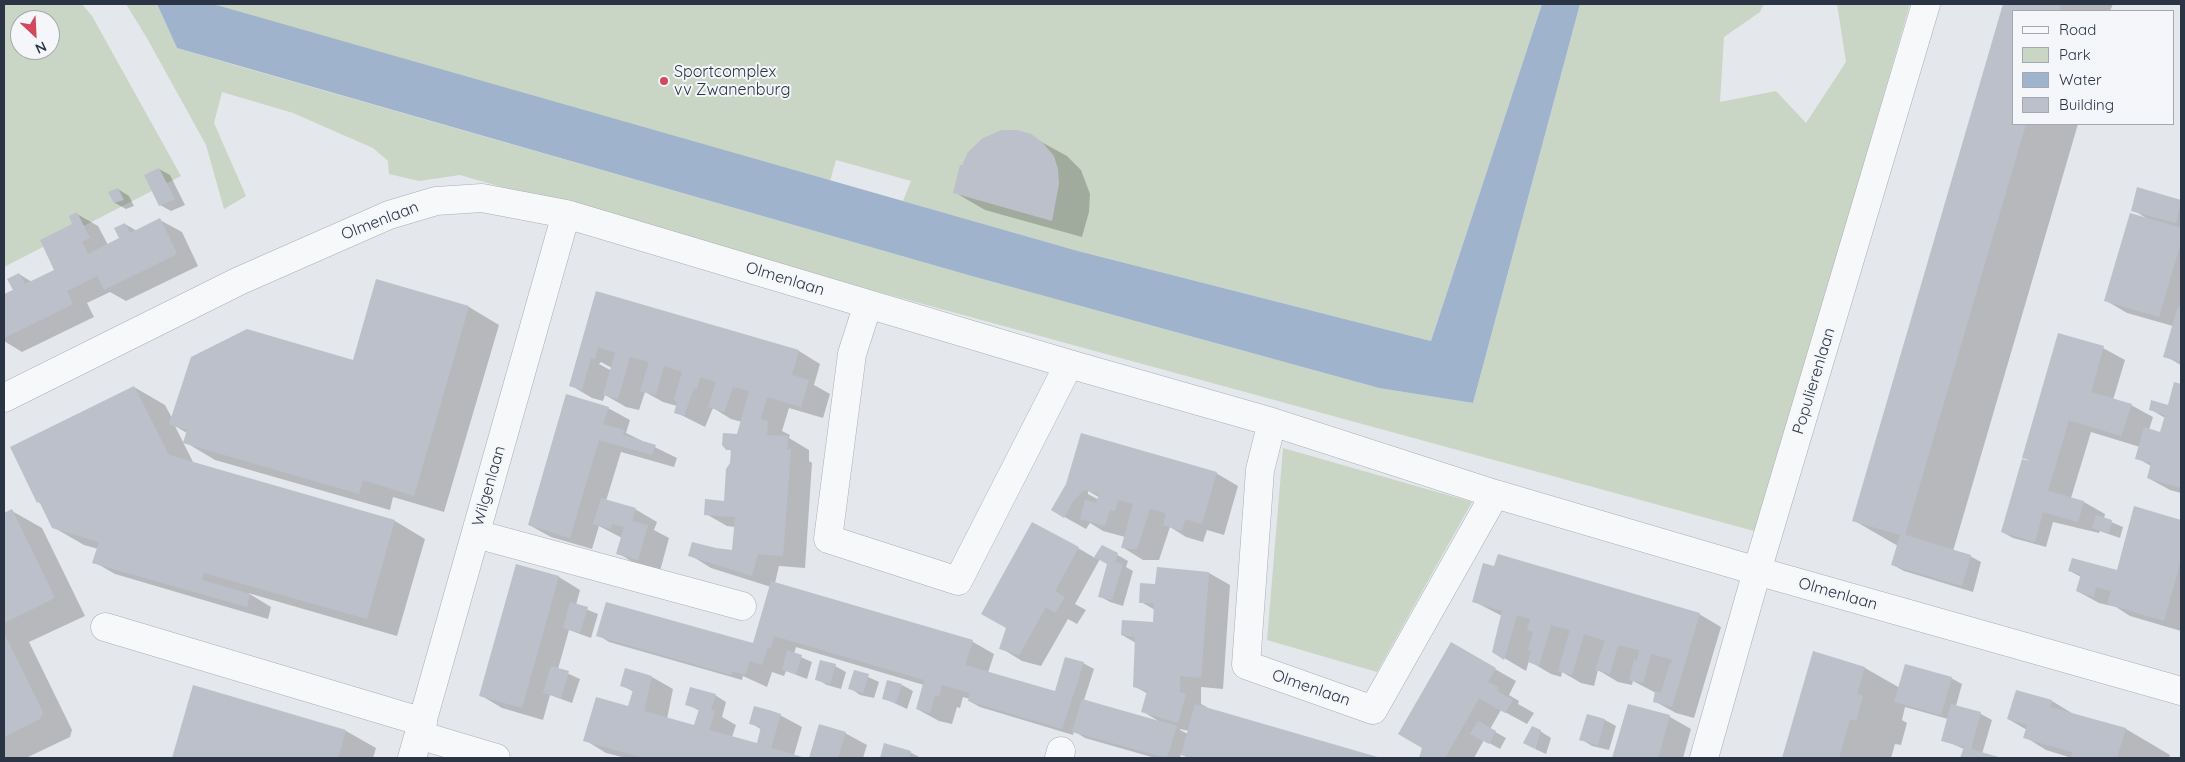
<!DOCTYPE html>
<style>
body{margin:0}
#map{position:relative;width:2185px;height:762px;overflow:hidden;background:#e4e7ec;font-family:Quicksand,sans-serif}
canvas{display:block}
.frame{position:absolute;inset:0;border:5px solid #2b3445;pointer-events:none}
.legend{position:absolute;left:2012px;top:10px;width:162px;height:115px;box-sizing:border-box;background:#f4f6f9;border:1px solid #a4a8b1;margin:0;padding:6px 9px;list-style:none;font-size:15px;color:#2b3445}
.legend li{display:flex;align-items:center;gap:10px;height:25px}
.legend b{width:25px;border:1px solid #a4a8b1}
.north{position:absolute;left:10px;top:10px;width:50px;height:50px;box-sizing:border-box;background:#f4f6f9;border:1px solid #a4a8b1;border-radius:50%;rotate:155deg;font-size:14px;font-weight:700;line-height:20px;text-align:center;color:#2b3445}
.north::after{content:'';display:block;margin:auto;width:18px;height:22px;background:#d1495b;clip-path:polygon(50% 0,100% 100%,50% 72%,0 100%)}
</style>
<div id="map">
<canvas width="2185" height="762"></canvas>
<div class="frame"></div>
<ul class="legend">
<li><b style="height:6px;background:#f7f8fa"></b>Road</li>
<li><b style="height:14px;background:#c9d6c5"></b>Park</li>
<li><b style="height:14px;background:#9fb4cc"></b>Water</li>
<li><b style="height:14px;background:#bbc0ca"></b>Building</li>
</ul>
<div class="north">N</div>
</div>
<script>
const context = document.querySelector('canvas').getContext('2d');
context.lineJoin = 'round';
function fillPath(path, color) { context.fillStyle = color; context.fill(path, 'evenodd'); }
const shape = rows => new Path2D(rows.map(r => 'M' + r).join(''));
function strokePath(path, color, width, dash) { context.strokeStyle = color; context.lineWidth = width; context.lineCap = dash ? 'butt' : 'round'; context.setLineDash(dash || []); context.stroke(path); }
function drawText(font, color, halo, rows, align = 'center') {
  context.font = font + ' Quicksand,sans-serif'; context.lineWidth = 4; context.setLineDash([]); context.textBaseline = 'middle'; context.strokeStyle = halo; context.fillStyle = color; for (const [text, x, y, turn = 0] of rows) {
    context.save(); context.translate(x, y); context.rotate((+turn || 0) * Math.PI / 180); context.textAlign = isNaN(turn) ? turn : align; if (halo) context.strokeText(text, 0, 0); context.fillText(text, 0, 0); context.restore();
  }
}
fillPath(shape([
 [4,4,82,4,92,16,181,176,4,267],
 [20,20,50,20,50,50,20,50],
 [126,4,157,4,177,48,238,66,968,275,1379,388,1473,403,1580,4,1764,4,1760,12,1724,37,1720,102,1776,91,1806,123,1846,62,1837,4,1910,4,1858,184,1754,531,630,224,460,175,419,181,389,174,388,161,373,148,293,113,222,92,214,123,246,196,224,209,206,145,148,40],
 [210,4,1542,4,1431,341,1078,251,903,201,911,181,836,160,830,181],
 [1283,448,1472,502,1377,672,1267,640]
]), '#c9d6c5');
fillPath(shape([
 [157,4,210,4,220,6,1078,251,1431,341,1542,4,1580,4,1473,403,1379,388,968,275,177,48]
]), '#9fb4cc');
fillPath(shape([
 [2004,4,2113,4,2110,11,2014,11,2014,124,2078,124,1953,551,1970,556,1981,562,1973,592,1904,571,1893,565,1898,546,1853,520],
 [1036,139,1067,156,1081,170,1090,194,1089,212,1082,237,985,210,954,192],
 [159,169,170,175,185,205,171,211,160,205],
 [118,189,129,196,134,206,126,209,115,203],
 [2138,189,2181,201,2181,227,2179,227,2181,228,2181,365,2165,356,2173,326,2127,313,2105,300,2146,218,2133,210],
 [77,214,98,226,108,245,121,239,125,224,137,231,160,220,182,232,198,266,126,301,110,292,87,303,94,317,22,352,4,341,4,296,14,291,19,274,32,282,56,271],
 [377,281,469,307,499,325,444,512,393,497,390,510,215,460,185,442,187,433,175,426,194,464,395,521,425,539,397,636,248,593,271,607,268,619,115,574,94,562,98,549,84,545,53,527,41,504,38,502,134,387,165,405,172,418,354,361],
 [596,292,799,351,820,364,814,385,830,394,823,418,789,408,782,431,790,435,789,438,809,450,809,461,812,463,805,568,779,566,775,583,973,642,994,654,988,673,1056,693,1083,663,1094,669,1084,700,1160,722,1142,711,1148,694,1134,686,1136,643,1122,635,1154,624,1155,610,1141,602,1156,586,1209,573,1230,585,1223,689,1201,687,1201,704,1207,707,1206,709,1379,758,1188,758,1181,754,1180,758,1155,758,1085,738,1074,731,1073,735,980,707,969,701,970,699,963,697,960,708,957,707,952,724,939,721,917,709,924,685,796,647,794,654,812,662,807,679,786,671,784,676,772,672,767,687,743,676,742,680,609,642,598,635,754,644,771,587,711,568,690,555,715,549,734,551,735,527,727,526,706,514,725,502,732,451,727,449,738,436,742,422,731,419,713,408,705,427,675,412,677,406,663,402,645,392,639,410,626,407,605,395,603,401,592,398,570,385],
 [601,362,612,368,612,371,599,364],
 [1180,729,1189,731,1188,734,1180,730],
 [2103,348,2125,360,2113,400,2131,405,2153,417,2149,430,2161,433,2165,418,2150,409,2168,406,2175,383,2181,385,2181,493,2170,490,2148,478,2151,466,2137,458,2140,447,2091,432,2071,498,2084,502,2105,514,2104,519,2123,527,2120,538,2100,531,2099,533,2053,522,2046,547,2013,538,2002,532,2032,462,2023,457],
 [608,408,630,420,626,433,677,458,674,467,621,452,606,501,635,509,657,522,654,530,669,538,660,571,639,566,618,553,622,538,599,526,592,549,551,537,529,525],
 [1216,473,1238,486,1224,535,1207,530,1203,542,1186,537,1170,527,1159,560,1143,560,1122,547,1125,537,1103,531,1090,523,1086,529,1052,510,1067,485],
 [1088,491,1104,500,1103,502,1088,494],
 [2135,508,2181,521,2181,631,2130,616,2116,607,2099,603,2077,591,2081,577,2070,571,2118,572],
 [12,511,42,528,85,616,29,642,72,730,70,737,26,758,4,758,4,514],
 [1102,546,1128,561,1126,567,1133,571,1123,606,1110,602,1099,596,1108,564,1100,559,1075,604,1086,610,1077,624,1068,619,1041,666,1022,661,1001,648,1078,548,1095,558],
 [517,565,559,577,580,590,576,605,598,614,591,638,569,630,558,669,580,679,572,703,550,695,543,720,502,708,480,695],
 [1473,601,1699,614,1721,627,1694,718,1676,713,1654,701,1656,693,1633,681,1632,685,1618,682,1598,670,1594,686,1581,683,1562,672,1561,677,1551,674,1529,661,1526,671,1494,652,1502,616],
 [1451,644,1516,681,1509,695,1519,701,1518,704,1534,713,1527,724,1501,710,1490,729,1506,738,1500,749,1484,740,1474,758,1420,758],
 [1814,653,1865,668,1900,688,1951,678,1962,684,1956,706,1981,714,1992,720,1982,754,1999,758,1962,758,1964,749,1943,740,1948,719,1905,707,1902,720,1907,723,1901,745,1895,744,1891,758,1783,758],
 [835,666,846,672,841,689,827,685,816,679],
 [855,671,879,682,874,698,860,695,850,688],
 [652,677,673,689,667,719,694,726,700,711,686,704,715,695,726,702,722,717,736,725,732,737,758,745,762,730,751,723,780,715,802,727,794,755,803,758,626,758,606,753,585,740,629,707,634,692,621,685],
 [902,685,913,691,907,709,883,698],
 [194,687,346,731,376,748,373,758,173,758],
 [2052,701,2075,715,2126,729,2170,755,2169,758,2072,758,2046,750,2025,737,2027,730,2008,719],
 [1628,705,1670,717,1691,729,1683,758,1613,758],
 [1588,715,1605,720,1616,726,1609,750,1592,746,1581,739],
 [820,726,845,733,867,745,863,758,810,758],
 [1540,731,1551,738,1546,754,1535,749],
 [885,745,910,752,921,758,881,758]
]), '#0003');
fillPath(shape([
 [2003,4,2061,4,2059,11,2014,11,2014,124,2026,124,1905,535,1971,555,1962,586,1891,565,1900,535,1852,521],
 [1002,130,1017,130,1031,134,1042,142,1054,156,1058,169,1059,184,1052,221,953,193,960,165,962,165,968,152,983,138],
 [159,168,175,199,159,206,144,175],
 [2137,187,2181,200,2176,223,2131,211],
 [118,188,124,200,114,203,108,192],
 [77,212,90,238,82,242,88,254,119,238,114,228,125,223,130,233,160,218,177,254,104,290,97,276,67,291,73,304,4,338,4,294,13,290,7,279,19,273,25,284,54,270,40,240,72,224,69,216],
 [2130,213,2181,228,2181,242,2159,317,2104,301],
 [376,279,469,306,414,496,363,480,359,494,183,443,187,430,169,424,191,357,247,329,353,360],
 [596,291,799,350,792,375,809,380,801,407,767,397,761,419,768,421,767,435,788,436,787,450,791,449,783,556,758,554,752,576,688,556,692,542,716,548,732,550,735,517,704,515,705,499,724,501,726,469,730,463,731,450,726,450,722,445,723,433,737,434,749,391,733,387,724,412,708,407,716,382,700,377,697,389,694,388,684,416,674,413,677,402,674,400,682,372,664,366,656,395,640,391,649,362,630,357,618,399,603,395,615,353,598,347,595,359,591,358,582,390,569,386],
 [2178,306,2181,307,2181,362,2163,357],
 [2058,333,2104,346,2091,392,2132,404,2121,436,2069,420,2048,491,2084,501,2078,522,2043,512,2035,542,2001,532,2022,459,2039,463,2022,458],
 [2174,382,2181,384,2181,488,2147,478,2151,463,2135,459,2144,427,2160,432,2165,415,2149,410,2151,400,2168,405],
 [134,386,169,455,395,520,367,619,204,573,202,580,250,594,247,607,92,563,99,542,52,528,39,501,37,503,10,447],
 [566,394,609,407,603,424,624,430,623,435,656,445,652,455,599,440,570,538,528,525],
 [1081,433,1217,472,1202,524,1185,519,1182,531,1163,525,1166,513,1150,509,1137,549,1121,548,1133,504,1118,500,1115,511,1110,510,1105,526,1080,519,1085,500,1096,503,1099,494,1084,490,1073,501,1064,518,1051,510,1066,484],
 [601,498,636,508,632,521,648,525,638,560,616,554,624,527,612,524,611,529,593,524],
 [2134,506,2181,520,2181,560,2164,621,2107,604,2111,591,2096,587,2094,597,2076,591,2081,574,2068,571,2072,558,2117,570],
 [12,509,55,598,4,623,4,513],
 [2096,515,2112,520,2109,533,2092,528],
 [1032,522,1079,547,1055,591,1065,597,1055,613,1046,607,1019,655,999,649,1006,628,981,614],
 [1102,545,1118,553,1115,562,1123,564,1112,600,1098,597,1107,564,1094,557],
 [1498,554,1700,613,1672,707,1653,702,1655,691,1661,693,1669,666,1673,660,1651,654,1643,683,1629,680,1634,660,1637,661,1639,650,1618,645,1610,674,1595,670,1605,641,1584,634,1572,675,1558,671,1570,630,1551,625,1539,666,1528,662,1531,651,1528,650,1533,632,1527,630,1530,619,1517,615,1504,660,1492,652,1502,611,1472,602,1483,563,1494,566],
 [516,564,559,576,522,708,479,696],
 [1157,567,1209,572,1201,678,1180,676,1180,692,1186,694,1178,723,1141,712,1147,691,1133,687,1135,637,1121,635,1122,620,1153,622,1154,603,1139,603,1140,583,1155,584],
 [771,581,973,640,965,665,1055,691,1065,657,1084,662,1062,729,968,701,970,693,942,685,939,697,935,695,930,713,916,709,924,680,774,636,771,648,768,647,762,665,750,661,745,675,732,671,731,675,596,636,606,602,753,643],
 [570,602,588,607,580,633,563,628],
 [4,633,43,712,40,719,4,737],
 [1451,642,1496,668,1488,682,1499,688,1497,691,1513,700,1505,713,1479,698,1445,758,1419,758,1422,748,1398,734],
 [787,650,802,655,796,674,782,670],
 [1813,651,1865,667,1857,694,1863,696,1856,721,1850,719,1839,758,1782,758],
 [820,660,836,664,830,684,815,680],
 [1905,664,1952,677,1941,715,1894,702],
 [551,666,569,671,561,698,543,693],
 [625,668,652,676,644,711,694,725,699,709,685,705,690,687,716,694,711,710,715,711,709,730,757,743,761,727,749,724,754,706,769,710,781,714,771,748,806,758,644,758,583,741,596,697,628,706,633,690,620,686],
 [854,670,869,674,863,693,848,689],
 [887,680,902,684,896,703,882,699],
 [193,685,346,730,338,758,172,758],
 [2016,690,2052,700,2050,707,2126,728,2117,758,2071,758,2072,752,2023,738,2027,725,2007,719],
 [1082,699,1177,726,1167,758,1072,732],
 [1195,704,1381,758,1191,758,1181,755],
 [1628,704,1670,715,1658,758,1612,758],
 [1951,704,1981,712,1971,749,2002,758,1960,758,1964,747,1941,741],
 [1587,714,1605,719,1598,745,1579,740],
 [1478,721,1496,731,1489,744,1470,734],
 [819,724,846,732,838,758,809,758],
 [1532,726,1541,730,1535,749,1523,743],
 [884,743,911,751,909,758,880,758]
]), '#bbc0ca');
const minor = shape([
 [868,304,852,354,828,539,958,581,1069,364],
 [4,398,239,281,389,215,436,201,482,198,566,214,1069,364,1272,422,1495,494,1757,571,2181,691],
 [1272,422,1260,470,1246,665,1373,710,1495,494],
 [476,534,742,606],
 [105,627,423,722],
 [419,735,496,758],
 [412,758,566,214],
 [1059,758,1061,751],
 [1704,758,1757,571,1926,4]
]);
strokePath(minor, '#a9aeb7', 29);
strokePath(minor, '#f7f8fa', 28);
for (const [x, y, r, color] of [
 [664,81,5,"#d1495b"]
]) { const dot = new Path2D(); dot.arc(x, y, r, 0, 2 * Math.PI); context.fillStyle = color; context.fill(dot); strokePath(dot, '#f4f6f9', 2); }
drawText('16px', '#2b3445', '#f4f6f9', [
 ["Sportcomplex",674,72],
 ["vv Zwanenburg",674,90]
], 'left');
drawText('16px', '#2b3445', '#f4f6f9', [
 ["Olmenlaan",380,221,-21],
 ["Olmenlaan",785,279,17],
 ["Populierenlaan",1814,381,-73],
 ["Wilgenlaan",489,486,-74],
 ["Olmenlaan",1838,594,16],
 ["Olmenlaan",1311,688,19]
]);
</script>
